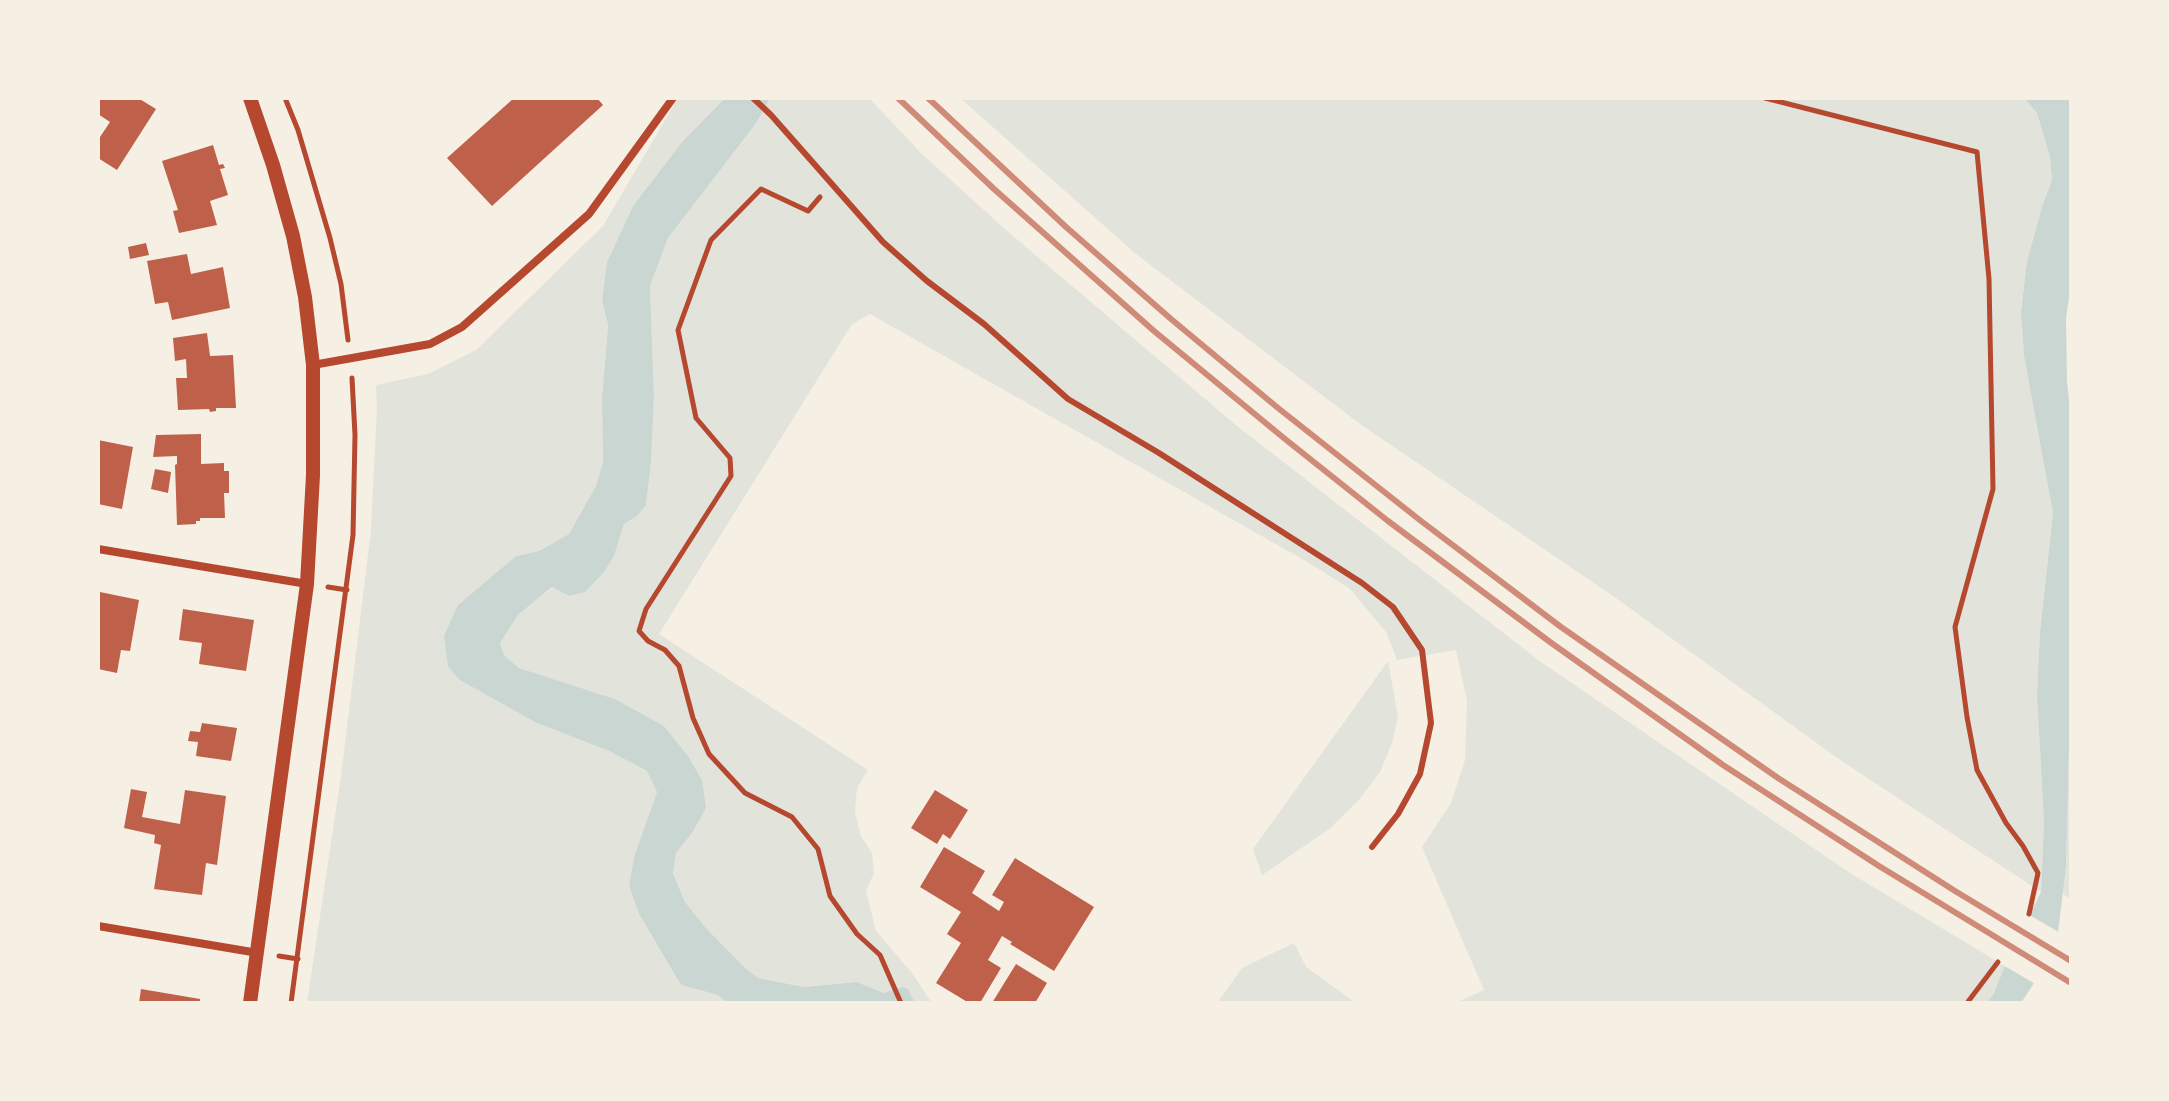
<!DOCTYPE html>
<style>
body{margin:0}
#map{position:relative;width:2169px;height:1101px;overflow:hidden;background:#f6efe4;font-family:"Fira Sans",sans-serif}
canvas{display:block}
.frame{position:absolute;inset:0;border:100px solid #f6efe4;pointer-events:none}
</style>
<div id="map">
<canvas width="2169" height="1101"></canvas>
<div class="frame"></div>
</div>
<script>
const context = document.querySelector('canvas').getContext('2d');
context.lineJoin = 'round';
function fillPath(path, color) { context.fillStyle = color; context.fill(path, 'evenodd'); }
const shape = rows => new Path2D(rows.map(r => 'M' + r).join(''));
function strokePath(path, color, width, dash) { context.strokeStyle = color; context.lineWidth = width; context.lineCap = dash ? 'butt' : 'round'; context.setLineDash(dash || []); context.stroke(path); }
fillPath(shape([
 [678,98,725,98,682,142,633,206,607,262,602,300,608,325,602,398,603,462,596,486,569,534,539,551,516,556,458,605,500,701,537,723,609,751,647,771,657,792,634,857,629,886,639,914,681,985,718,995,728,1003,307,1003,341,776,371,530,377,407,376,385,428,374,476,350,603,226],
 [770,98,869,98,922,154,1006,230,1237,426,1541,662,1850,873,2005,966,1994,993,1987,1003,1466,1003,1460,1001,1484,990,1422,847,1451,803,1465,760,1467,701,1456,650,1397,660,1386,632,1349,588,1304,560,870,314,852,324,659,634,868,770,857,788,855,812,861,836,872,853,874,873,866,891,876,931,912,973,932,1003,915,1003,908,989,884,993,857,982,804,987,758,978,744,967,706,928,685,902,673,872,676,853,692,833,702,780,688,756,664,726,615,699,519,668,504,655,500,643,518,615,553,587,569,596,614,556,624,524,637,516,646,505,651,463,654,397,650,286,668,238,757,122],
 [960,98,2024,98,2037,113,2050,157,2052,180,2042,207,2027,261,2021,312,2024,356,2053,513,2040,632,2037,695,2044,822,2041,892,1843,762,1613,596,1360,424,1136,254],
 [1388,661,1398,717,1392,743,1380,772,1359,800,1328,830,1262,875,1253,849],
 [2071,672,2071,900,2062,893,2066,866],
 [1294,943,1306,967,1356,1003,1217,1003,1242,968]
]), '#e2e4dc');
fillPath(shape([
 [725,98,770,98,757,122,668,238,650,286,654,397,651,463,646,505,637,516,624,524,614,556,604,572,585,592,569,596,552,587,518,615,500,643,504,655,519,668,615,699,664,726,688,756,702,780,706,808,692,833,676,853,673,873,685,902,706,928,744,967,758,978,804,987,857,982,884,993,902,987,908,989,915,1003,728,1003,718,995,681,985,639,914,629,886,634,857,657,792,647,771,609,751,537,723,460,680,448,666,444,636,458,605,516,556,539,551,569,534,596,486,603,462,602,398,608,325,602,300,607,262,633,206,682,142],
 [2024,98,2071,98,2071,285,2066,318,2067,382,2071,419,2071,672,2066,866,2058,932,2034,983,2021,1003,1987,1003,1994,993,2006,963,2041,892,2044,822,2037,695,2040,632,2053,513,2024,356,2021,312,2027,261,2042,207,2052,180,2050,157,2037,113]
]), '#c9d6d2');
fillPath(shape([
 [2026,913,2062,934,2037,985,2001,964]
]), '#f6efe4');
fillPath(shape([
 [98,98,138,98,156,109,117,170,98,158,98,140,110,122,98,114],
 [514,98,597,98,603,105,492,206,447,158],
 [213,145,219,165,223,164,225,168,220,169,228,195,210,201,217,225,179,233,173,211,178,210,162,161],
 [146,243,149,255,130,259,128,247],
 [187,254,191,274,223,267,230,308,172,320,168,302,155,304,147,261],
 [207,333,210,356,233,355,236,408,216,408,216,411,210,412,209,409,178,410,176,378,187,378,186,359,175,361,173,338],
 [201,434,201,464,224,463,224,471,229,471,229,493,224,493,225,518,200,518,200,521,196,521,196,524,177,525,175,465,177,464,177,456,153,457,156,435],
 [98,440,133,447,122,509,98,504],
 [155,469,171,472,168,493,151,489],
 [100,592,139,600,130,651,121,650,117,673,98,669,98,604],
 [183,609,254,620,246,671,199,664,202,643,179,640],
 [202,723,237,728,231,761,196,756,198,742,188,741,190,731,200,732],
 [131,789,147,792,142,817,180,824,185,790,226,796,217,865,206,863,202,895,154,889,161,845,154,843,155,835,124,828],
 [935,790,968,810,950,839,943,834,937,844,911,828],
 [944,847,985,871,972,893,999,911,1004,902,992,895,1015,858,1094,907,1054,971,1010,944,1012,942,1002,936,988,960,1001,968,980,1003,969,1003,936,983,961,943,947,934,961,912,920,887],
 [1016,964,1047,983,1035,1003,992,1003],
 [141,989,200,999,200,1003,139,1003]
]), '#bf614a');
strokePath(shape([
 [285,98,298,130,330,238,341,284,348,340],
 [1765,98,1977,152,1989,279,1993,489,1955,627,1967,717,1977,770,2006,823,2023,846,2038,873,2029,914],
 [820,197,808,211,761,189,711,240,678,330,696,418,730,458,731,476,646,609,639,631,648,641,665,650,679,666,693,718,709,754,745,793,792,817,818,849,830,896,857,934,880,955,901,1003],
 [328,587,347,590],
 [279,956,298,959],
 [291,1003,353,535,355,435,352,378],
 [1967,1003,1998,962]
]), '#b5482f', 5);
strokePath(shape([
 [753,98,771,115,883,242,927,281,984,324,1068,399,1159,453,1362,583,1393,607,1422,650,1431,723,1420,774,1398,814,1372,847]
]), '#b5482f', 6);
strokePath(shape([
 [313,365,430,344,462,327,589,214,673,98],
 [98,549,307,584],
 [98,926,258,953]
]), '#b5482f', 8);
strokePath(shape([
 [250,98,273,165,293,236,305,297,313,365,313,475,307,584,250,1003]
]), '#b5482f', 14);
strokePath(shape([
 [898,98,994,189,1154,331,1285,439,1388,521,1550,642,1723,765,1879,866,2071,983],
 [928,98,1066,227,1171,319,1278,408,1421,521,1561,627,1778,778,1955,891,2071,961]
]), '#cf8b77', 6);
</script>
